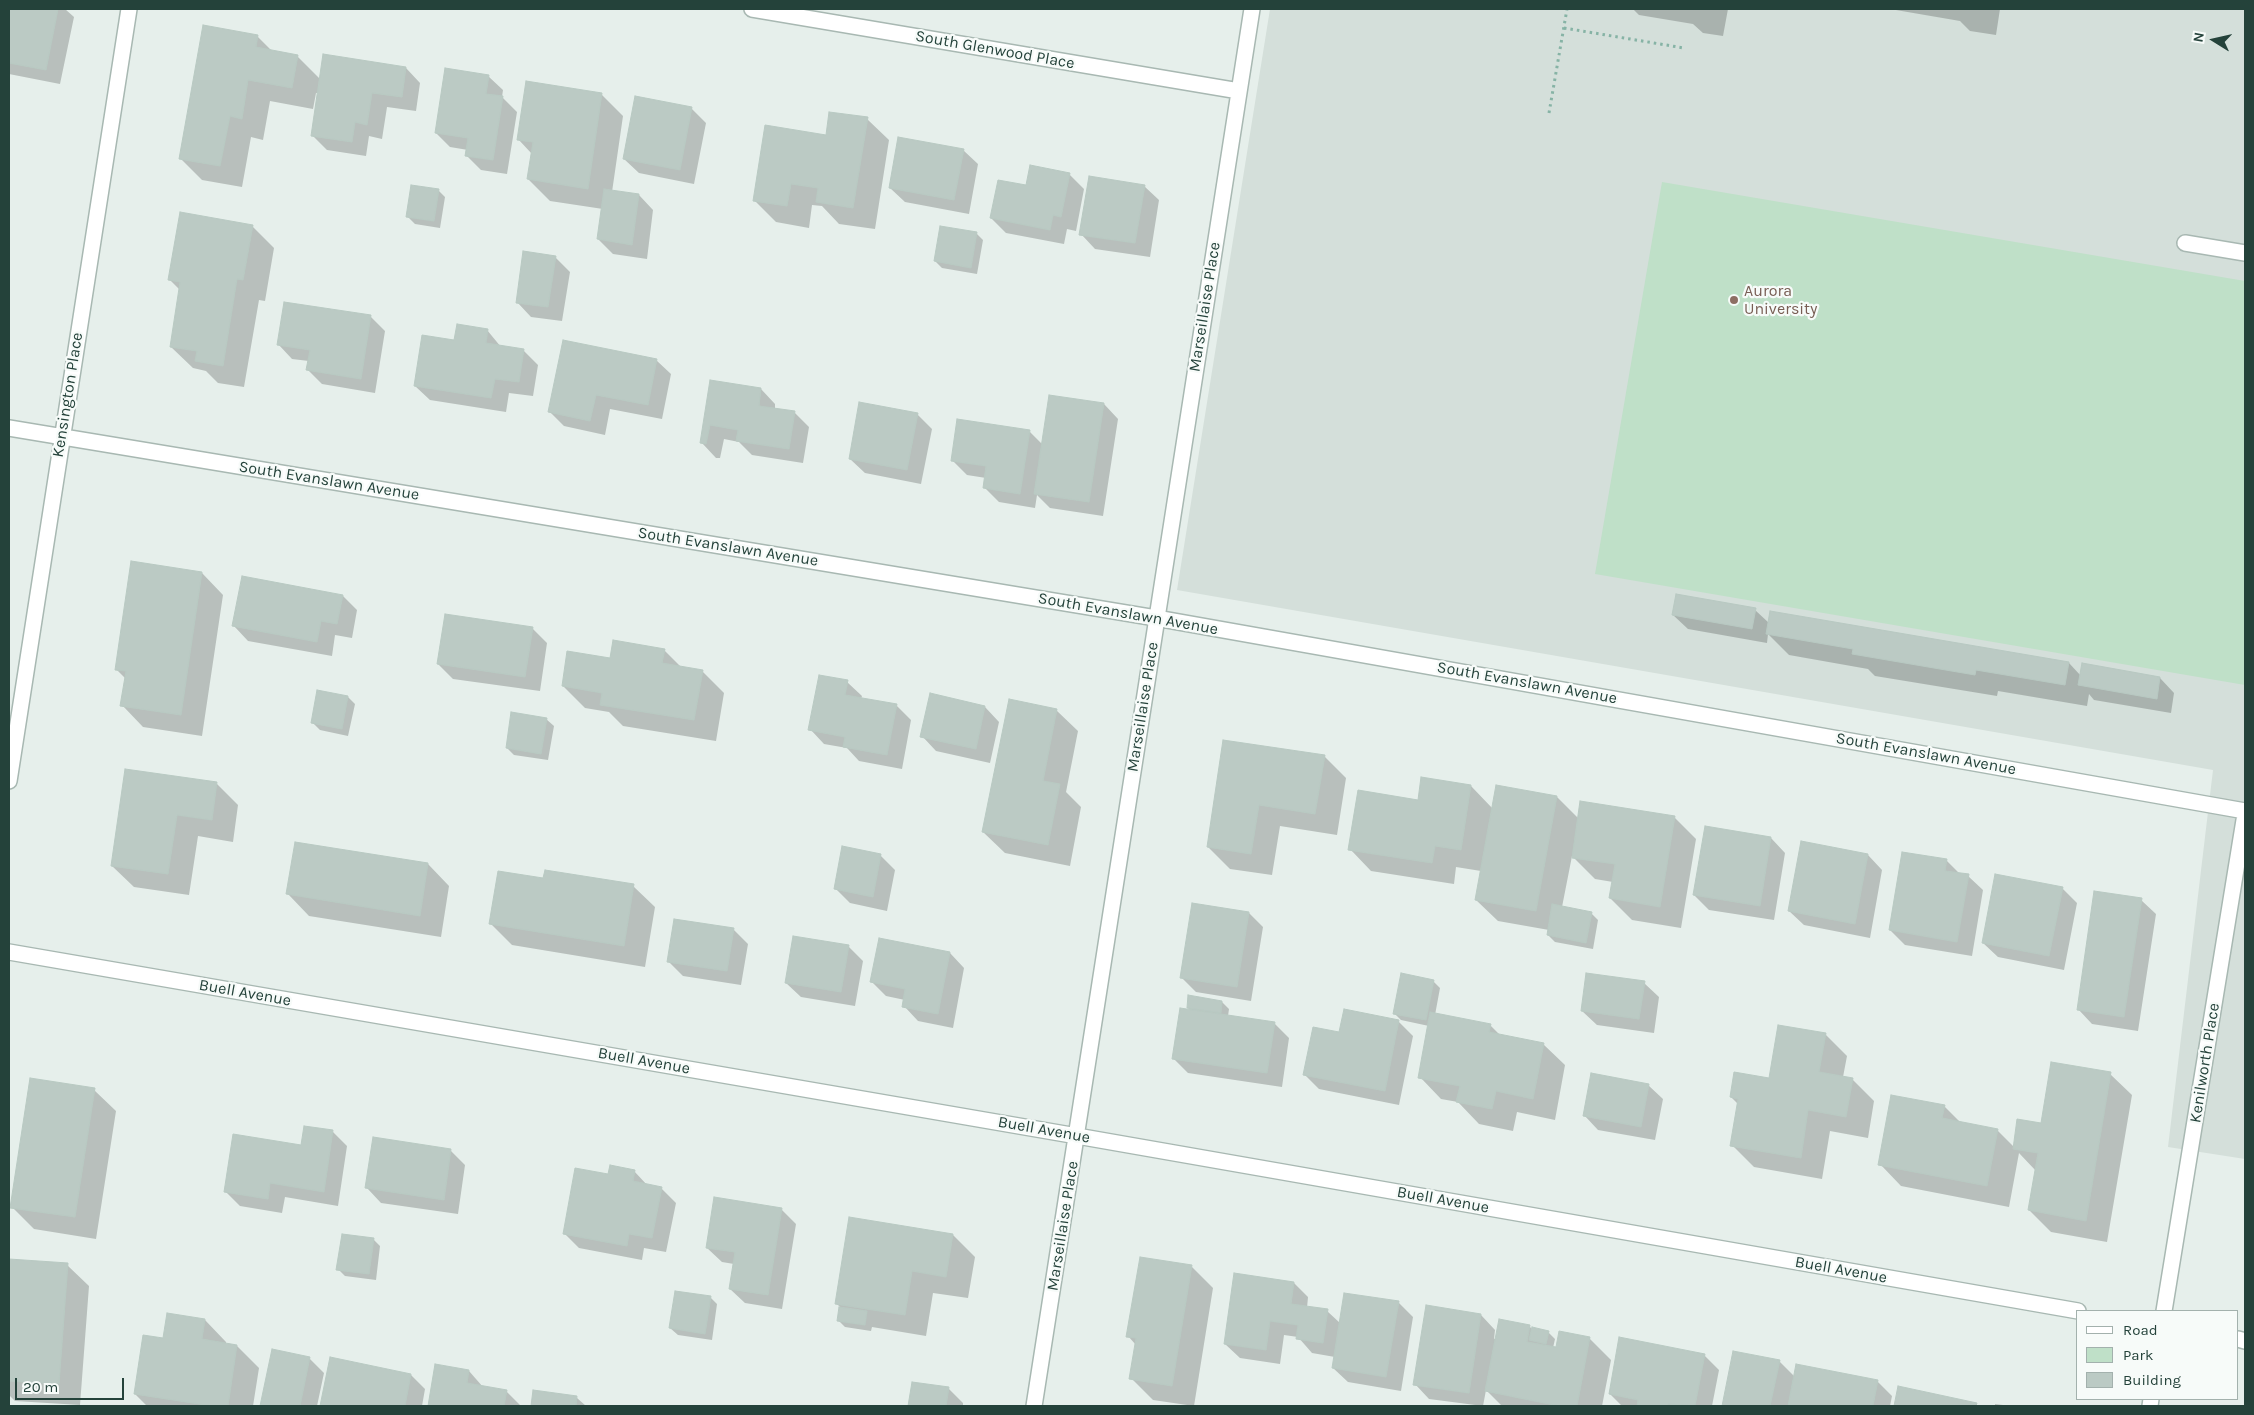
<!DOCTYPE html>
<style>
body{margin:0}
#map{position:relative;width:2254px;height:1415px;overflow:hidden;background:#e6efeb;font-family:Karla,sans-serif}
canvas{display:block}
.frame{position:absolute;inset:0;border:10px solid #24423a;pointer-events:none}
.legend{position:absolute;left:2076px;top:1310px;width:162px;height:90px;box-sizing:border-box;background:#f7fbf9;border:1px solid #a3b1ad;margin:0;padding:6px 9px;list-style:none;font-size:15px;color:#24423a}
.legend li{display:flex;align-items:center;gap:10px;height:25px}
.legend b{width:25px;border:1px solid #a3b1ad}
.north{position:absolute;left:2189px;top:15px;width:50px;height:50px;-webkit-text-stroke:4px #f7fbf9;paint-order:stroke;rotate:280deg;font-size:14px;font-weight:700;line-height:20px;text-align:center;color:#24423a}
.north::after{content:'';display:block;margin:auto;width:18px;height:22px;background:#24423a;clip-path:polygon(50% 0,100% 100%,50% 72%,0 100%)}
.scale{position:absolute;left:15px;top:1378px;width:109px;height:22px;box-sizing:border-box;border:2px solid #24423a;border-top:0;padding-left:6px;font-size:15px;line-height:18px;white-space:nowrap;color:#24423a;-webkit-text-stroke:4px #f7fbf9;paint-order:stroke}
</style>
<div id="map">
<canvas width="2254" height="1415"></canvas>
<div class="frame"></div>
<ul class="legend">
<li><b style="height:6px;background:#fff"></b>Road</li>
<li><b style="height:14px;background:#bfe0c8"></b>Park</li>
<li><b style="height:14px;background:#bbcac4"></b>Building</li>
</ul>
<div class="north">N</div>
<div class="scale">20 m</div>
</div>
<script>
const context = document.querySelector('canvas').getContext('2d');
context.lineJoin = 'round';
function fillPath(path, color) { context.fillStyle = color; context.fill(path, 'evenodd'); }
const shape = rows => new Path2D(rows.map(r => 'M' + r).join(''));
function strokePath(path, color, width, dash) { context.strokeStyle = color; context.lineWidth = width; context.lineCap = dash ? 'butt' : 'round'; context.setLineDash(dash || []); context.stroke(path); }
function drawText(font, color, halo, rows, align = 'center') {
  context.font = font + ' Karla,sans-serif'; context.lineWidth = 4.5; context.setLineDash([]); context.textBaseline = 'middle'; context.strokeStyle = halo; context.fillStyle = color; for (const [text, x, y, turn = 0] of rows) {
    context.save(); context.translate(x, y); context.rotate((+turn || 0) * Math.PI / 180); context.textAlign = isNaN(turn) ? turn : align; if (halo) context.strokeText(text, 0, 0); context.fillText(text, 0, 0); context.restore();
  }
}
fillPath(shape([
 [1270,9,2245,9,2245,1159,2168,1147,2213,770,1177,590]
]), '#d4dfda');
fillPath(shape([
 [1662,182,2245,281,2245,685,1595,574]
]), '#bfe0c8');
fillPath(shape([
 [9,9,65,9,74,17,60,84,9,74],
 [1633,9,1728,9,1723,36,1703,33,1693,24,1639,15],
 [1890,9,2000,9,1996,35,1970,31,1960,21],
 [257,36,272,51,297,56,320,79,406,68,420,83,416,111,387,107,382,139,369,136,366,156,327,150,312,135,318,93,316,93,313,109,270,101,263,140,251,137,242,187,202,180,180,158],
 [488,76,503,90,502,97,517,112,507,174,481,170,467,156,468,150,450,147,436,133],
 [601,94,623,116,612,192,639,195,653,210,647,259,613,254,598,239,603,209,550,201,528,179,532,154,518,139],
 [691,108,706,123,694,184,639,173,624,159],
 [867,119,889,140,875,229,839,224,822,206,812,205,809,228,776,222,754,200,827,137],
 [963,150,978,164,969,214,905,202,890,188],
 [1069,174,1084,189,1076,231,1067,229,1064,244,1006,233,991,218,1027,187],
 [1144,186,1159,200,1150,257,1095,249,1081,234],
 [438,190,445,197,440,228,415,224,408,217],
 [252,226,274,248,265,301,259,300,244,387,218,383,206,371,193,368,171,347,180,290,170,280],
 [976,233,983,240,977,274,942,268,935,261],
 [555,257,570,272,562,321,531,317,517,302],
 [370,316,385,331,375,393,322,384,308,370,309,361,292,359,278,344],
 [487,330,501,347,523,350,538,365,533,396,509,393,506,412,430,400,415,386,455,341],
 [656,360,671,374,662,419,610,409,605,435,564,426,549,411],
 [711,381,761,389,775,404,775,409,794,412,809,427,803,463,752,455,739,442,724,439,720,458,716,458,702,443],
 [1104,404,1118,419,1103,516,1050,508,1037,495,1035,508,999,502,985,488,986,478,967,475,952,460,1030,432,1043,445],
 [917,414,932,429,921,484,865,473,850,459],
 [202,573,223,595,202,736,143,727,122,705,126,679,116,669],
 [343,596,357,610,352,638,335,635,332,656,248,641,234,626],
 [1755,610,1769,623,2069,663,2081,676,2160,678,2174,693,2171,713,2094,700,2089,694,2087,706,1998,691,1997,696,1875,676,1868,669,1789,655,1768,634,1767,643,1688,629,1673,615],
 [532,628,547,643,540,691,453,679,438,664],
 [664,650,681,667,702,671,724,693,716,741,623,726,609,712,585,708,563,686,611,659],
 [847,682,862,696,861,699,896,705,911,720,902,769,859,761,847,748,824,744,810,729],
 [348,697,355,704,348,736,320,730,313,723],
 [985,707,999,722,990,763,936,751,922,736],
 [1056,710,1078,731,1066,792,1081,807,1070,866,1005,853,983,832],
 [546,719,554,726,548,760,514,755,507,748],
 [1224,741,1324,756,1346,778,1337,835,1280,826,1272,875,1230,869,1208,847],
 [217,784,238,805,233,842,198,836,189,895,134,887,112,866],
 [1471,786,1493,809,1497,786,1557,797,1579,819,1674,817,1696,839,1681,928,1632,920,1610,898,1613,882,1595,879,1572,856,1562,907,1591,913,1598,920,1593,949,1555,942,1548,935,1549,930,1498,921,1476,900,1481,871,1456,867,1454,884,1371,871,1350,849,1419,802],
 [1771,838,1785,853,1774,920,1709,910,1694,895],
 [880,855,895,870,887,911,850,903,835,888],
 [1868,855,1882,870,1870,938,1804,925,1789,911],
 [1946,860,1960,874,1968,876,1983,890,1972,956,1905,945,1890,930],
 [428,864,449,886,441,937,309,916,288,894],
 [544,880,633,886,655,907,645,967,512,945,491,924],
 [2062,888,2077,903,2064,970,1998,957,1983,943],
 [2141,900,2156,914,2138,1031,2092,1024,2078,1009],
 [1249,913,1263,927,1251,1001,1196,992,1182,978],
 [733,929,748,944,741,985,683,976,668,961],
 [880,940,950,953,964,968,953,1028,918,1021,904,1006,905,1000,886,996,871,981],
 [848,946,863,961,855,1006,801,997,786,983],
 [1433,981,1440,988,1435,1015,1490,1025,1501,1036,1543,1044,1565,1065,1555,1120,1517,1112,1513,1131,1479,1124,1458,1102,1441,1099,1420,1077,1429,1026,1401,1020,1394,1013],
 [1644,983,1659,997,1654,1033,1597,1025,1582,1011],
 [1222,1002,1229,1009,1228,1016,1274,1023,1289,1038,1282,1087,1188,1073,1173,1058,1191,1011,1188,1008],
 [1398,1021,1413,1036,1399,1105,1319,1089,1304,1074,1340,1033],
 [1825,1034,1847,1056,1843,1077,1852,1079,1874,1101,1868,1138,1830,1131,1822,1179,1754,1167,1732,1145,1738,1104,1731,1097,1770,1079],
 [2110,1074,2132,1095,2107,1242,2051,1232,2029,1210,2036,1171,2019,1153,2009,1207,1901,1186,1880,1164,1944,1106,1961,1123,1997,1130,2014,1147],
 [1648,1085,1663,1099,1655,1140,1598,1130,1584,1115],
 [94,1090,116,1111,96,1239,34,1229,12,1207],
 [305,1127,333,1132,347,1146,338,1206,285,1197,282,1213,240,1206,225,1191,302,1146],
 [451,1151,465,1165,458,1214,381,1203,367,1188],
 [634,1171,648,1186,661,1188,676,1203,666,1252,644,1248,642,1260,579,1248,564,1233,609,1176],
 [781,1209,796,1224,782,1309,745,1303,730,1289,734,1264,722,1262,707,1248],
 [850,1219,953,1235,975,1257,968,1298,933,1293,926,1336,872,1327,871,1331,845,1327,838,1320,840,1307,836,1303],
 [373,1239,380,1246,376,1280,345,1276,338,1269],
 [9,1260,67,1265,89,1286,80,1405,15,1401,9,1395],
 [1192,1267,1213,1288,1194,1406,1153,1400,1131,1378,1136,1345,1128,1336],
 [1294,1283,1308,1297,1307,1308,1327,1311,1340,1323,1398,1302,1413,1317,1401,1391,1348,1382,1333,1368,1335,1357,1312,1353,1298,1337,1284,1335,1280,1364,1240,1358,1225,1344],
 [710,1297,717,1304,712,1340,678,1335,670,1328],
 [1427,1307,1481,1315,1495,1330,1494,1339,1529,1326,1533,1330,1548,1332,1555,1339,1553,1348,1589,1338,1611,1360,1602,1406,1502,1406,1486,1390,1483,1406,1429,1399,1415,1384],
 [205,1320,226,1342,226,1344,237,1346,259,1368,253,1406,147,1406,135,1394,164,1340],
 [273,1350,309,1358,324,1373,317,1406,261,1406],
 [1734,1353,1779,1361,1795,1377,1877,1381,1892,1396,1890,1406,1724,1406],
 [1704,1355,1719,1370,1712,1406,1622,1406,1610,1394],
 [331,1359,411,1375,425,1389,422,1406,321,1406],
 [436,1366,469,1371,483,1387,506,1391,521,1406,430,1406],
 [913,1383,948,1388,963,1403,963,1406,910,1406],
 [1899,1388,1976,1404,1978,1406,1895,1406],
 [534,1391,577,1398,586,1406,532,1406],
 [1995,1404,2011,1406,1995,1406]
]), '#0003');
const building = shape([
 [9,9,58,9,46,70,9,63,9,9],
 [203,25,258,35,256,47,298,55,292,88,248,80,242,119,230,116,220,166,179,159,203,25],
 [323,54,406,67,402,97,372,93,367,125,355,122,352,142,311,136,323,54],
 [445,68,489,75,486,94,503,96,493,160,465,156,468,138,435,133,445,68],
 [526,81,602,93,588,189,527,179,533,142,517,140,526,81],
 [635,96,692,107,680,170,623,159,635,96],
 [829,112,868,117,853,208,816,202,818,188,791,184,787,206,753,201,765,125,826,135,829,112],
 [898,137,964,149,954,200,889,188,898,137],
 [1030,165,1070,173,1061,217,1053,215,1050,230,990,218,998,180,1026,185,1030,165],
 [1089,176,1145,185,1135,243,1079,235,1089,176],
 [411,185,439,189,434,221,406,217,411,185],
 [604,189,639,194,632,245,597,239,604,189],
 [180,212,253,225,243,280,237,279,223,366,195,361,197,351,170,347,180,282,168,280,180,212],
 [940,226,977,232,971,268,934,261,940,226],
 [523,251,556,256,548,307,516,303,523,251],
 [284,302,371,315,361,379,306,370,310,350,277,345,284,302],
 [457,324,488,329,486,343,524,349,519,382,495,379,491,398,414,386,422,335,454,340,457,324],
 [563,340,657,359,648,405,596,395,590,421,548,412,563,340],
 [710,380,761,388,759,406,795,411,789,449,736,441,738,430,710,425,706,444,700,443,710,380],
 [1049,395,1104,403,1089,502,1034,494,1049,395],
 [859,402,918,413,907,470,849,459,859,402],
 [957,419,1030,430,1020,494,983,488,986,466,951,461,957,419],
 [131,561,202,572,181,715,120,706,126,671,115,670,131,561],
 [242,576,343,595,337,624,321,621,317,642,232,626,242,576],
 [1676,594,1756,608,1752,629,1672,615,1676,594],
 [1770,611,2069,662,2065,685,1976,670,1975,675,1852,654,1853,649,1766,634,1770,611],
 [445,614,533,627,525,677,437,664,445,614],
 [613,640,665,649,662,663,703,670,694,720,600,705,602,693,562,686,567,651,610,658,613,640],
 [2082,663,2160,677,2157,699,2078,685,2082,663],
 [819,675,848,680,845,695,897,704,887,755,843,747,845,737,808,730,819,675],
 [317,690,348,696,342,729,311,723,317,690],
 [930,693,985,706,976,749,920,737,930,693],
 [1009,699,1057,709,1043,781,1060,784,1048,845,982,832,1009,699],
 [511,712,547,718,541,754,506,748,511,712],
 [1223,740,1325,755,1315,814,1259,805,1251,854,1207,847,1223,740],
 [125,769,217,782,212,820,177,815,168,874,111,866,125,769],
 [1421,777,1471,785,1461,850,1435,846,1432,863,1348,850,1358,790,1418,800,1421,777],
 [1496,785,1557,796,1536,911,1475,900,1496,785],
 [1580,801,1675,816,1660,907,1609,898,1615,864,1572,858,1580,801],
 [1705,826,1771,837,1760,906,1693,895,1705,826],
 [1801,841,1868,854,1855,924,1788,911,1801,841],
 [295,842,428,863,420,916,286,894,295,842],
 [842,846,881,854,873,897,834,889,842,846],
 [1902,852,1947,859,1945,871,1969,874,1957,942,1889,930,1902,852],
 [545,870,634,884,624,946,489,924,498,871,543,878,545,870],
 [1995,874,2063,887,2049,956,1982,943,1995,874],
 [2094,891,2142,898,2124,1017,2077,1010,2094,891],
 [1192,903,1249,912,1237,987,1180,978,1192,903],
 [1552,904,1592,912,1586,943,1547,935,1552,904],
 [674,919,734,928,727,971,667,962,674,919],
 [793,936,849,945,841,992,785,983,793,936],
 [879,938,950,952,938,1014,902,1007,905,989,870,982,879,938],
 [1401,973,1434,980,1426,1020,1393,1014,1401,973],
 [1586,973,1645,981,1639,1019,1581,1011,1586,973],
 [1188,995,1222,1001,1221,1013,1187,1008,1188,995],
 [1180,1008,1275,1022,1267,1073,1172,1059,1180,1008],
 [1344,1009,1399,1020,1385,1091,1303,1075,1313,1027,1339,1032,1344,1009],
 [1430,1012,1491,1024,1489,1032,1544,1043,1533,1099,1496,1091,1492,1109,1456,1102,1460,1086,1418,1078,1430,1012],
 [1778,1025,1826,1033,1819,1072,1853,1078,1846,1117,1808,1110,1801,1158,1730,1146,1738,1099,1730,1097,1734,1072,1769,1078,1778,1025],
 [2051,1062,2111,1072,2086,1221,2028,1210,2038,1153,2013,1149,2017,1119,2041,1123,2051,1062],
 [1591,1073,1649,1084,1641,1127,1583,1116,1591,1073],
 [30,1078,95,1088,75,1217,10,1208,30,1078],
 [1891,1095,1945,1105,1942,1118,1998,1129,1987,1186,1878,1165,1891,1095],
 [304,1126,333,1130,324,1192,270,1183,268,1199,224,1192,233,1134,301,1145,304,1126],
 [373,1137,451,1149,444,1200,365,1188,373,1137],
 [610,1165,635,1170,633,1181,662,1187,652,1238,629,1234,627,1246,563,1234,575,1168,608,1174,610,1165],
 [714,1197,782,1208,768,1295,729,1289,735,1252,706,1248,714,1197],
 [849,1217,953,1234,946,1277,912,1271,905,1315,835,1304,849,1217],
 [342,1234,374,1238,369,1274,336,1270,342,1234],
 [1140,1257,1192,1265,1172,1386,1129,1379,1136,1338,1126,1337,1140,1257],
 [9,1259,68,1263,59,1384,9,1381,9,1259],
 [1234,1273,1294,1282,1291,1304,1328,1309,1323,1343,1296,1339,1298,1325,1270,1321,1266,1350,1224,1344,1234,1273],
 [675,1291,711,1296,705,1334,669,1328,675,1291],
 [1344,1293,1399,1301,1386,1377,1332,1368,1344,1293],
 [1426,1305,1481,1314,1469,1393,1413,1385,1426,1305],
 [839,1307,867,1311,865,1325,837,1321,839,1307],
 [167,1313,205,1319,202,1339,237,1345,228,1406,212,1406,134,1394,143,1335,163,1338,167,1313],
 [1499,1319,1530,1325,1527,1342,1556,1347,1559,1331,1590,1337,1577,1406,1559,1406,1485,1391,1499,1319],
 [1532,1327,1549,1331,1546,1344,1529,1340,1532,1327],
 [1619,1337,1705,1354,1695,1406,1668,1404,1668,1406,1637,1406,1638,1400,1609,1394,1619,1337],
 [272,1349,310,1357,300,1406,260,1406,272,1349],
 [1733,1351,1780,1360,1770,1406,1722,1406,1733,1351],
 [330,1357,411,1374,405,1406,320,1406,330,1357],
 [435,1364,469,1370,467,1383,507,1390,504,1406,428,1406,435,1364],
 [1796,1364,1878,1380,1873,1406,1788,1406,1796,1364],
 [912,1382,949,1387,946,1406,908,1406,912,1382],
 [1898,1386,1977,1403,1976,1406,1894,1406,1898,1386],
 [533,1390,577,1396,576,1406,531,1406,533,1390]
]);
fillPath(building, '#bbcac4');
strokePath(building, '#b8c9c2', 1);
const lane = shape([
 [2185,243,2245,253]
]);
const street = shape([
 [752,9,1239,91],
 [9,428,1156,618,2245,811],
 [9,781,129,9],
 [9,952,1077,1136,2078,1311],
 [2164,1311,2245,814],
 [2238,1339,2245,1341],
 [1034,1406,1252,9],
 [2150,1406,2151,1399]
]);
strokePath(lane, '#a8b8b2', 18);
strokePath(street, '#a8b8b2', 18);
strokePath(shape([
 [1564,28,1684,48],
 [1549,113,1567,9]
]), '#86b3a5', 3, [2.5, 4]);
strokePath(lane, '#fff', 15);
strokePath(street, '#fff', 15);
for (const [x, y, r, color] of [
 [1734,300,5,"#8d6e63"]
]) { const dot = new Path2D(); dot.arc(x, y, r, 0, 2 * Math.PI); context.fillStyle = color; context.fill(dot); strokePath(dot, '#f7fbf9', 2); }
drawText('16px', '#24423a', '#f7fbf9', [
 ["South Glenwood Place",995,50,10],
 ["Marseillaise Place",1205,307,-81],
 ["Kensington Place",68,395,-81],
 ["South Evanslawn Avenue",329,481,9],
 ["South Evanslawn Avenue",728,547,9],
 ["South Evanslawn Avenue",1128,614,10],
 ["South Evanslawn Avenue",1527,683,10],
 ["Marseillaise Place",1143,707,-81],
 ["South Evanslawn Avenue",1926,754,10],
 ["Buell Avenue",245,993,10],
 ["Buell Avenue",644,1061,10],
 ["Kenilworth Place",2205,1063,-81],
 ["Buell Avenue",1044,1130,10],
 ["Buell Avenue",1443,1200,10],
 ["Marseillaise Place",1063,1226,-81],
 ["Buell Avenue",1841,1270,10]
]);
drawText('16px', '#785e54', '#f7fbf9', [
 ["Aurora",1744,291],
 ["University",1744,309]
], 'left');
</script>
